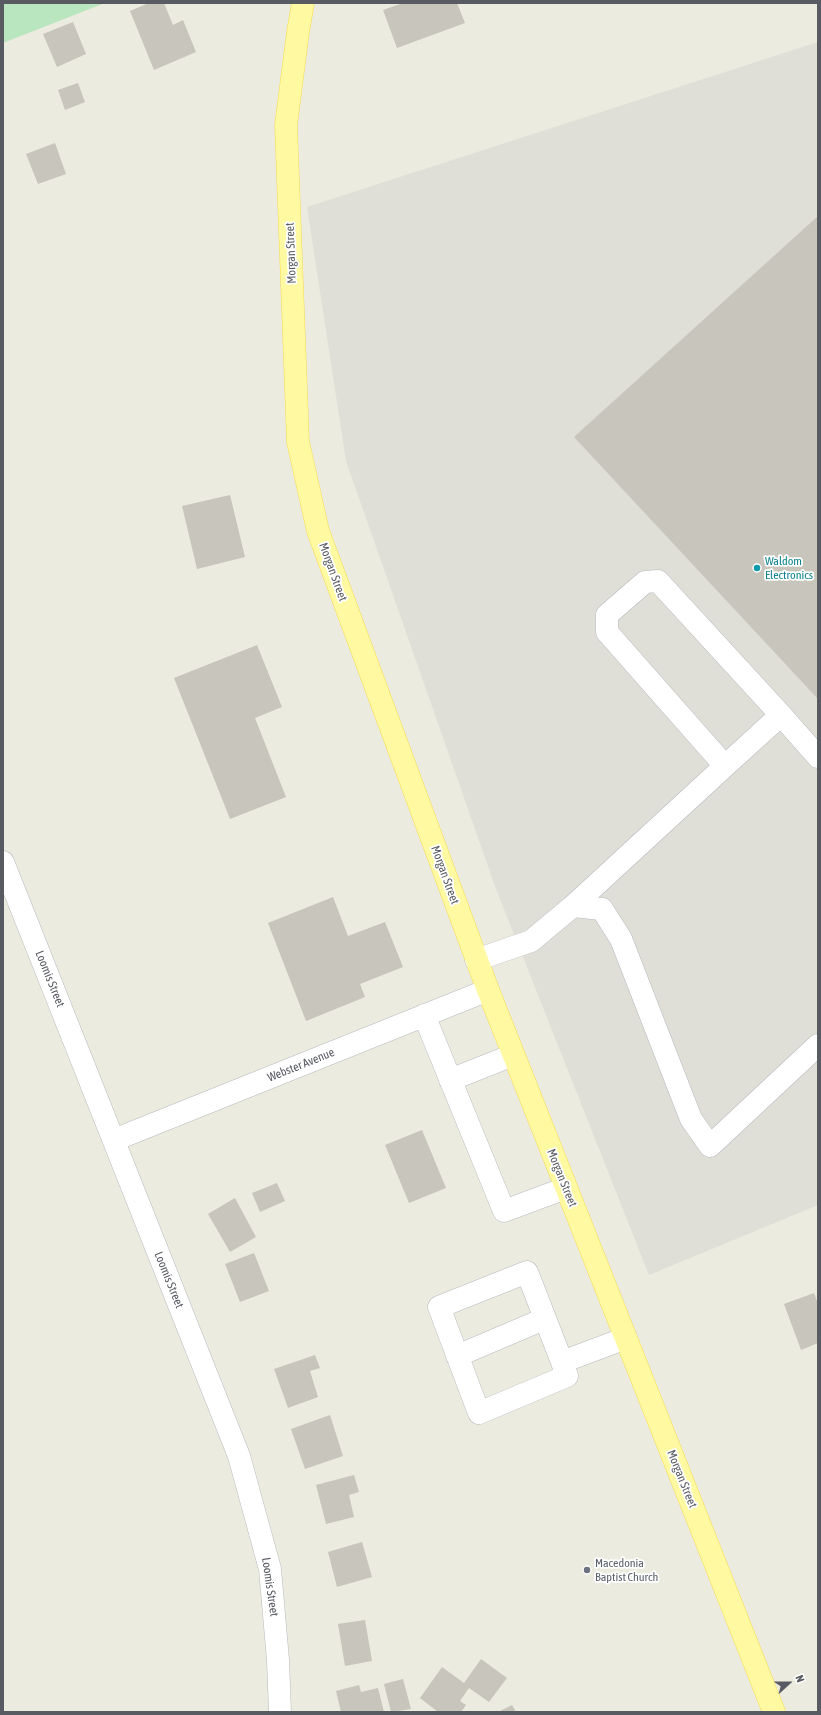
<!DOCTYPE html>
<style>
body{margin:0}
#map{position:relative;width:821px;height:1715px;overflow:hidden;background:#ecebdf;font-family:"Asap Condensed",sans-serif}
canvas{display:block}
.frame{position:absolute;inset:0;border:4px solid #585b61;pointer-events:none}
.north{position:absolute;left:769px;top:1663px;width:40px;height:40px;-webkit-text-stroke:3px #fff;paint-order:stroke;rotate:69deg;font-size:11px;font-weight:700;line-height:16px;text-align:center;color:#585b61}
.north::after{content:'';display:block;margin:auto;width:14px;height:18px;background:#585b61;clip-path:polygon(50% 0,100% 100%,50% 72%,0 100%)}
</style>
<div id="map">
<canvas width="821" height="1715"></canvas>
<div class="frame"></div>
<div class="north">N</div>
</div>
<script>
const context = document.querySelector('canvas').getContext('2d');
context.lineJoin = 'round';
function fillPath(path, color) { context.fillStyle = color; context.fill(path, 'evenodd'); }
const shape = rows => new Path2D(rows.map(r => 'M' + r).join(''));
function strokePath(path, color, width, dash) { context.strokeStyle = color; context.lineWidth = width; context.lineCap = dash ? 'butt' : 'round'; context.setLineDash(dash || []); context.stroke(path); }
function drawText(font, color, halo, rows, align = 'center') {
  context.font = font + ' "Asap Condensed",sans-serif'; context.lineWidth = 3.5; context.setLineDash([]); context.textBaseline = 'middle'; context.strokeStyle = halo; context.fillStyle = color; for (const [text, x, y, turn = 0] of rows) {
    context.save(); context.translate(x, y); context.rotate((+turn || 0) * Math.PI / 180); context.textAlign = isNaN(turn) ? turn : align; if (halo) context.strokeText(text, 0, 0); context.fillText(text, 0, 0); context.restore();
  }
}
fillPath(shape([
 [818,42,818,1205,649,1275,496,889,346,461,307,207]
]), '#dfded7');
fillPath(shape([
 [3,3,105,3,3,43]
]), '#bae6bf');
fillPath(shape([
 [149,3,164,3,173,25,183,20,196,52,154,70,130,11],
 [403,3,457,3,465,23,397,48,383,10],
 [73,22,86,54,57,67,43,34],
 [78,83,85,102,65,110,58,90],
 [55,143,66,174,38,184,26,154],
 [818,216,818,699,574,437],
 [230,495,245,557,197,569,182,506],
 [257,645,282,707,255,718,286,797,230,819,174,678],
 [333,897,348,936,385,922,403,967,360,984,365,997,306,1021,268,923],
 [422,1130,446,1188,409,1203,385,1145],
 [277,1183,285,1201,260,1212,252,1193],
 [235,1198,256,1237,230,1252,208,1214],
 [254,1253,269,1291,240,1302,225,1264],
 [814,1293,818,1304,818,1343,801,1350,784,1304],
 [315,1355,320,1368,310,1371,318,1397,288,1408,274,1369],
 [330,1415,343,1456,305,1469,291,1429],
 [354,1475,359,1492,349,1495,354,1517,326,1524,316,1485],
 [362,1542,372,1577,337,1587,328,1552],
 [365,1620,372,1661,345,1666,338,1624],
 [481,1659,507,1678,489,1702,469,1688,460,1701,466,1705,461,1712,438,1712,420,1698,442,1667,464,1683],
 [403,1679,411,1709,391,1712,384,1684],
 [359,1685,361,1692,378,1688,384,1712,341,1712,336,1691],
 [512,1705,516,1712,498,1712]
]), '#c7c5bc');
const minor = shape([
 [781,715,818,757],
 [3,862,239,1456,270,1569,278,1660,280,1712],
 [573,906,602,909,621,939,691,1119,710,1146,818,1045],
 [476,960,531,941,573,906,725,766,781,715,658,581,645,582,607,615,607,632,725,766],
 [424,1015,504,1211,566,1188],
 [450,1080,513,1055],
 [114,1140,488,990],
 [457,1356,544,1319],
 [562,1362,567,1376,479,1413,439,1307,527,1272,562,1362,626,1338]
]);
const major = shape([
 [303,3,298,32,286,125,298,442,318,531,488,990,774,1712]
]);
strokePath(minor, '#b7b9bf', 23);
strokePath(major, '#f7d94e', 23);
strokePath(minor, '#fff', 22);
strokePath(major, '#fffaa2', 22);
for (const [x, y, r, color] of [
 [757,568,4,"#0f9aa8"],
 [587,1570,4,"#6b7280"]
]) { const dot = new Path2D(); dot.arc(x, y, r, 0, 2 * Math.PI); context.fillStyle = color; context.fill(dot); strokePath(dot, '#fff', 1.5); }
drawText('12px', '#585b61', '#fff', [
 ["Morgan Street",291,253,-92],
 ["Morgan Street",333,572,70],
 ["Morgan Street",445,875,70],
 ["Loomis Street",50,979,68],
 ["Webster Avenue",301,1065,-22],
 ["Morgan Street",562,1178,68],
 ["Loomis Street",169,1280,68],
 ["Morgan Street",682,1479,68],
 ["Loomis Street",270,1587,82]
]);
drawText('12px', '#0d838f', '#fff', [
 ["Waldom",765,561],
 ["Electronics",765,575]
], 'left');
drawText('12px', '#5b616d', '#fff', [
 ["Macedonia",595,1563],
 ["Baptist Church",595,1577]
], 'left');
</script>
